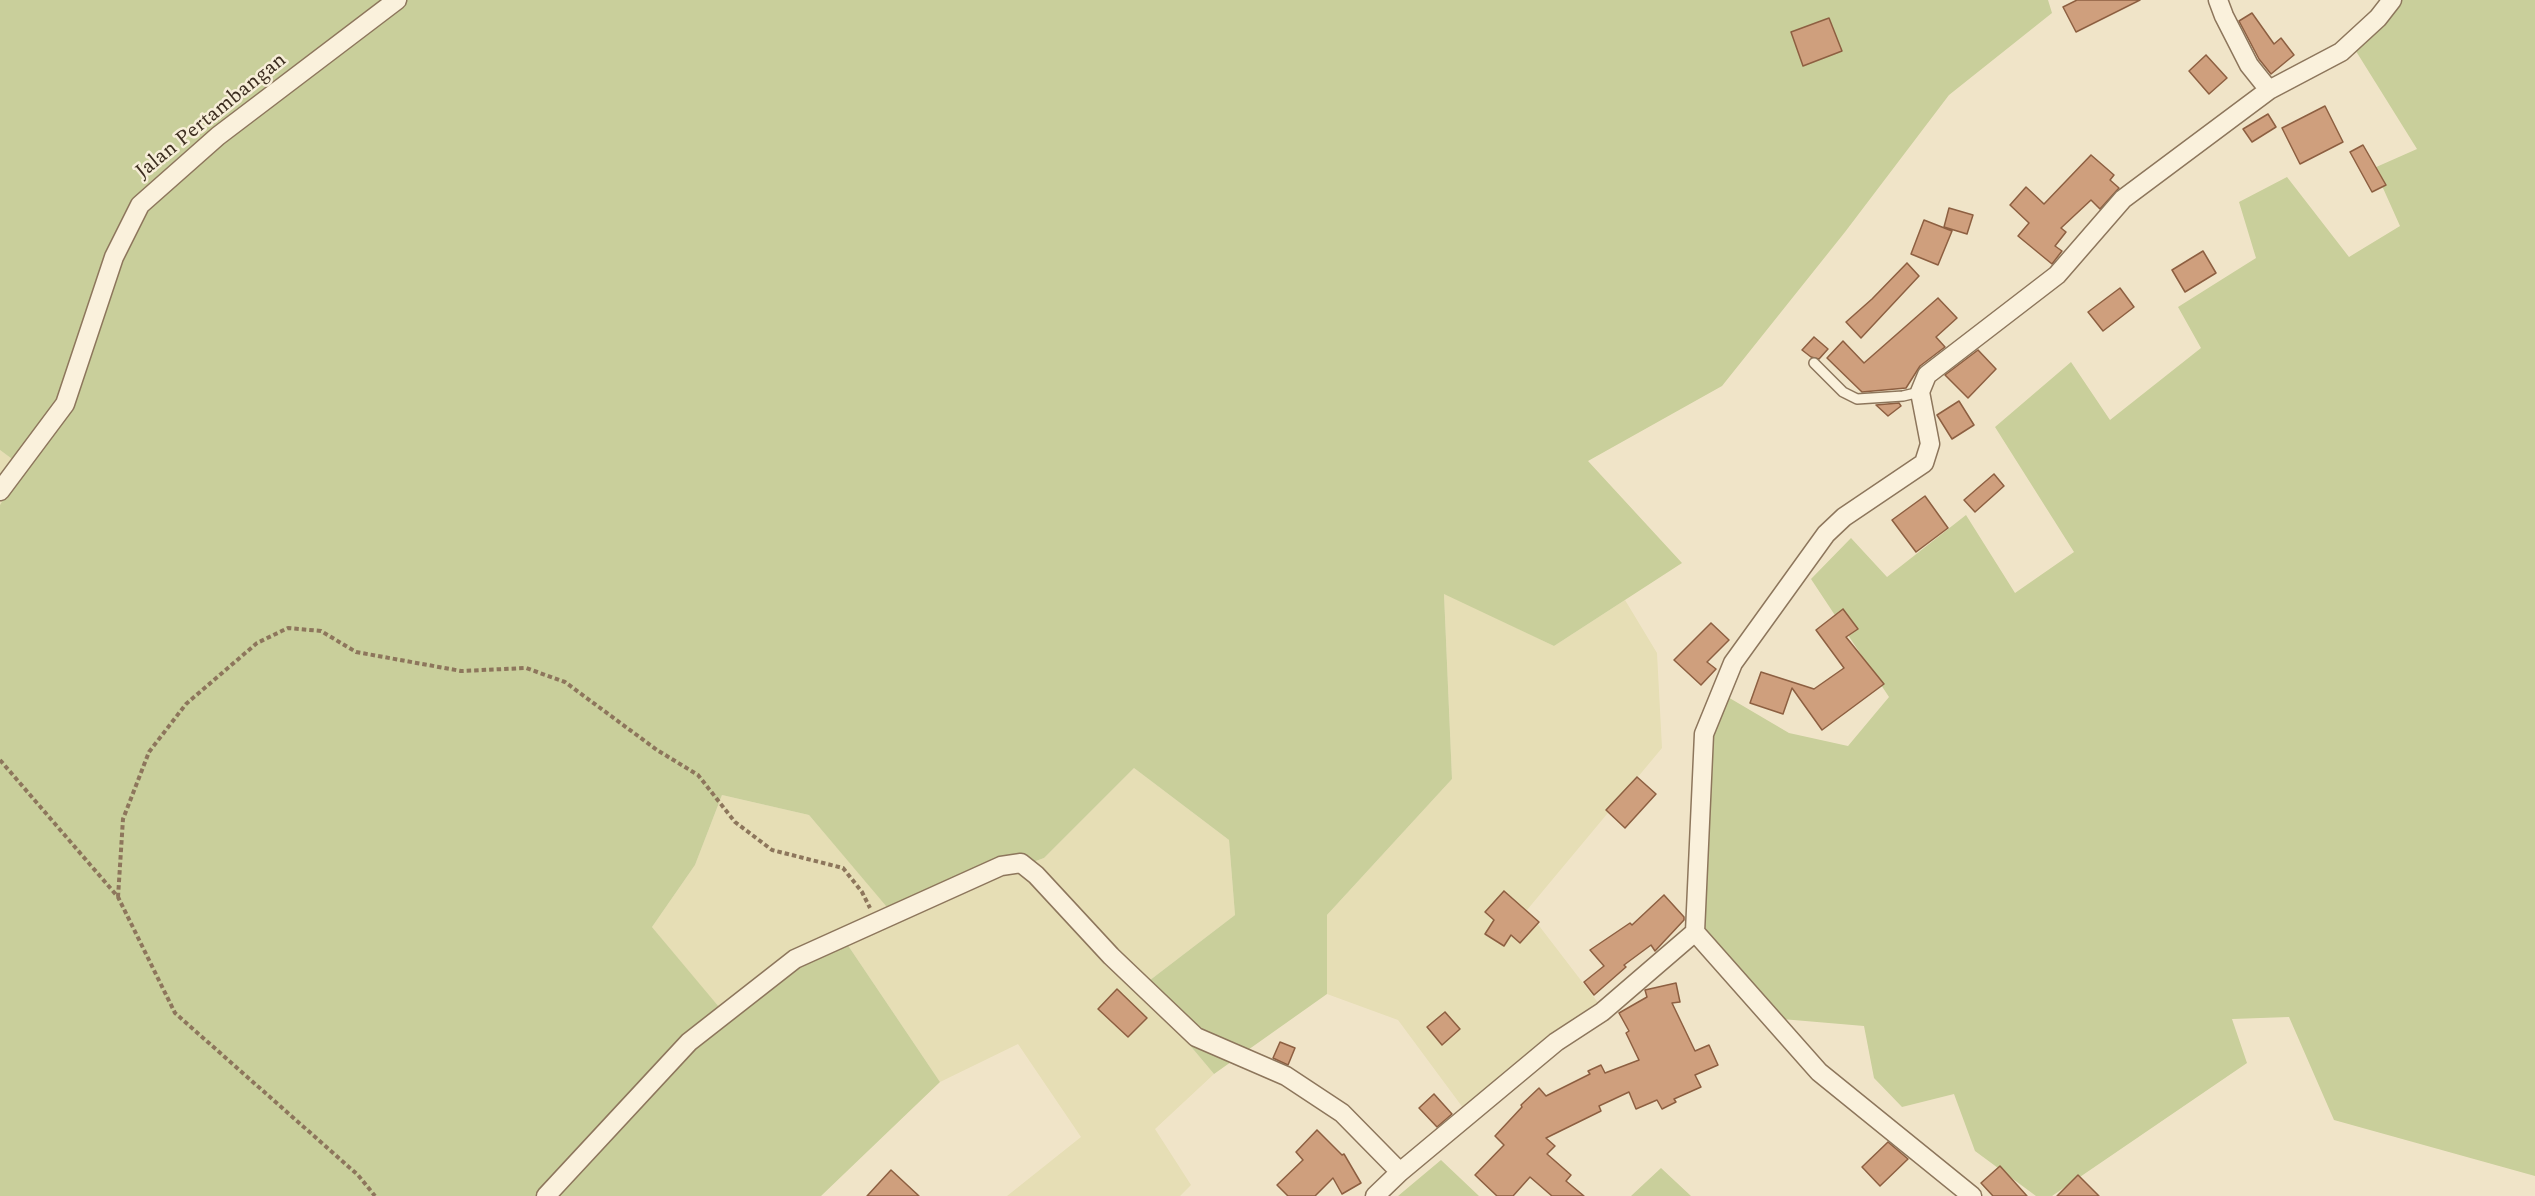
<!DOCTYPE html>
<style>
body{margin:0}
canvas{display:block;background:#f0e4c8}
</style>
<canvas width="2535" height="1196"></canvas>
<script>
const context = document.querySelector('canvas').getContext('2d');
context.lineJoin = 'round';
function fillPath(path, color) { context.fillStyle = color; context.fill(path, 'evenodd'); }
const shape = rows => new Path2D(rows.map(r => 'M' + r).join(''));
function strokePath(path, color, width, dash) { context.strokeStyle = color; context.lineWidth = width; context.lineCap = dash ? 'butt' : 'round'; context.setLineDash(dash || []); context.stroke(path); }
function drawText(font, color, halo, rows, align = 'center') {
  context.font = font + ' Spectral,serif'; context.lineWidth = 5; context.setLineDash([]); context.textBaseline = 'middle'; context.strokeStyle = halo; context.fillStyle = color; for (const [text, x, y, turn = 0] of rows) {
    context.save(); context.translate(x, y); context.rotate((+turn || 0) * Math.PI / 180); context.textAlign = isNaN(turn) ? turn : align; if (halo) context.strokeText(text, 0, 0); context.fillText(text, 0, 0); context.restore();
  }
}
fillPath(shape([
 [0,450,23,467,0,505],
 [1444,593,1554,646,1625,600,1657,653,1662,748,1527,910,1606,1013,1472,1120,1398,1020,1327,994,1327,915,1452,779],
 [1134,768,1229,840,1235,915,1141,987,1214,1074,1155,1129,1191,1185,1180,1196,1007,1196,1081,1137,1018,1044,940,1082,843,938,724,1014,652,927,695,865,722,795,809,815,892,912,1044,858]
]), '#e6deb5');
fillPath(shape([
 [0,0,2048,0,2052,13,1949,95,1845,232,1722,386,1588,461,1682,563,1554,646,1444,594,1452,779,1327,915,1327,994,1214,1074,1141,987,1235,915,1229,840,1134,768,1044,858,892,913,809,815,722,795,695,865,652,927,724,1013,843,938,940,1082,821,1196,0,1196,0,505,23,467,0,450],
 [2387,0,2535,0,2535,1176,2334,1120,2289,1017,2232,1019,2247,1063,2052,1196,2036,1196,1975,1151,1954,1094,1902,1107,1874,1078,1864,1026,1770,1018,1702,938,1698,746,1721,693,1789,733,1848,746,1889,697,1811,579,1851,538,1887,577,1966,515,2015,593,2074,552,1995,427,2071,362,2110,420,2201,348,2178,307,2256,258,2239,202,2287,177,2349,257,2400,226,2374,168,2417,149,2354,48],
 [1441,1160,1479,1196,1398,1196],
 [1661,1168,1691,1196,1631,1196]
]), '#c9cf9b');
const building = shape([
 [2077,0,2140,0,2076,32,2063,7,2077,0],
 [2252,13,2274,44,2281,38,2294,55,2271,74,2259,59,2239,21,2252,13],
 [1829,18,1842,51,1803,66,1791,32,1829,18],
 [2206,55,2227,78,2209,94,2189,71,2206,55],
 [2325,106,2343,142,2300,164,2282,128,2325,106],
 [2268,114,2276,127,2252,142,2243,129,2268,114],
 [2363,145,2386,185,2372,192,2350,152,2363,145],
 [2091,155,2114,175,2110,180,2119,188,2100,209,2091,200,2061,228,2066,232,2055,246,2062,251,2052,264,2018,236,2029,223,2010,205,2026,187,2044,204,2091,155],
 [1949,208,1973,215,1967,234,1944,227,1949,208],
 [1924,220,1952,231,1938,265,1911,254,1924,220],
 [2203,251,2216,273,2185,292,2172,270,2203,251],
 [1907,263,1919,276,1861,338,1846,322,1872,299,1907,263],
 [2120,288,2134,307,2103,331,2088,312,2120,288],
 [1938,298,1957,318,1936,337,1945,347,1920,366,1906,388,1862,392,1827,358,1843,341,1864,363,1938,298],
 [1814,337,1828,349,1819,359,1811,357,1802,350,1814,337],
 [1978,350,1996,369,1968,398,1945,375,1978,350],
 [1959,401,1974,425,1952,439,1937,415,1959,401],
 [1899,403,1901,406,1888,416,1876,405,1899,403],
 [1994,474,2004,486,1975,512,1964,500,1994,474],
 [1925,496,1948,528,1916,552,1892,520,1925,496],
 [1843,609,1858,629,1846,637,1884,684,1822,730,1792,688,1783,714,1750,703,1761,672,1814,689,1844,668,1816,630,1843,609],
 [1711,623,1729,640,1707,662,1716,669,1701,685,1674,660,1711,623],
 [1637,777,1656,794,1625,828,1606,810,1637,777],
 [1504,891,1539,922,1520,943,1511,935,1504,946,1485,934,1494,920,1485,912,1504,891],
 [1664,895,1684,917,1684,920,1655,951,1651,945,1624,965,1626,967,1594,995,1584,982,1604,966,1590,950,1630,923,1632,925,1664,895],
 [1676,983,1680,1002,1672,1003,1695,1051,1709,1045,1718,1065,1695,1075,1701,1087,1674,1099,1676,1102,1662,1109,1657,1100,1636,1109,1629,1092,1599,1106,1601,1111,1546,1138,1555,1146,1547,1154,1571,1175,1566,1181,1584,1196,1552,1196,1530,1177,1513,1196,1497,1196,1475,1175,1504,1145,1495,1136,1522,1107,1521,1105,1539,1088,1546,1096,1590,1074,1588,1071,1601,1065,1605,1073,1639,1060,1626,1033,1629,1031,1619,1013,1647,997,1645,990,1676,983],
 [1117,989,1147,1018,1128,1037,1098,1009,1117,989],
 [1445,1012,1460,1029,1442,1045,1427,1027,1445,1012],
 [1280,1042,1295,1048,1288,1065,1273,1058,1280,1042],
 [1434,1094,1452,1114,1437,1127,1419,1108,1434,1094],
 [1317,1130,1342,1155,1344,1154,1361,1183,1342,1194,1333,1178,1315,1196,1288,1196,1277,1185,1303,1160,1296,1152,1317,1130],
 [1888,1142,1908,1159,1880,1186,1862,1167,1888,1142],
 [2000,1166,2027,1196,1993,1196,1981,1183,2000,1166],
 [891,1170,919,1196,867,1196,891,1170],
 [2078,1175,2099,1196,2057,1196,2078,1175]
]);
fillPath(building, '#cf9f7d');
strokePath(building, '#8d5f41', 1.5);
const service = shape([
 [1814,363,1843,392,1857,399,1903,396,1920,392]
]);
const minor = shape([
 [2218,0,2224,16,2249,65,2269,90],
 [0,491,65,404,114,257,140,205,218,136,397,0],
 [1695,932,1819,1072,1972,1196],
 [546,1196,689,1042,795,959,1001,866,1021,863,1036,875,1111,956,1196,1037,1286,1076,1342,1113,1400,1172],
 [1375,1196,1400,1172,1556,1042,1602,1012,1695,932,1704,734,1733,663,1826,534,1844,517,1924,463,1930,444,1920,392,1927,375,2057,275,2123,199,2269,90,2341,52,2378,18,2392,0]
]);
strokePath(service, '#8d765c', 12);
strokePath(minor, '#8d765c', 21);
strokePath(shape([
 [0,760,118,897,175,1013,358,1175,375,1196],
 [118,897,123,819,149,752,186,704,257,643,288,628,321,631,356,652,461,671,526,668,565,682,657,750,698,775,735,822,772,850,843,868,862,892,870,908]
]), '#8d765c', 4, [4.5, 3]);
strokePath(service, '#faf1dc', 9);
strokePath(minor, '#faf1dc', 18);
drawText('21px', '#3d2e20', '#f7eed8', [
 ["Jalan Pertambangan",212,117,-39]
]);
</script>
